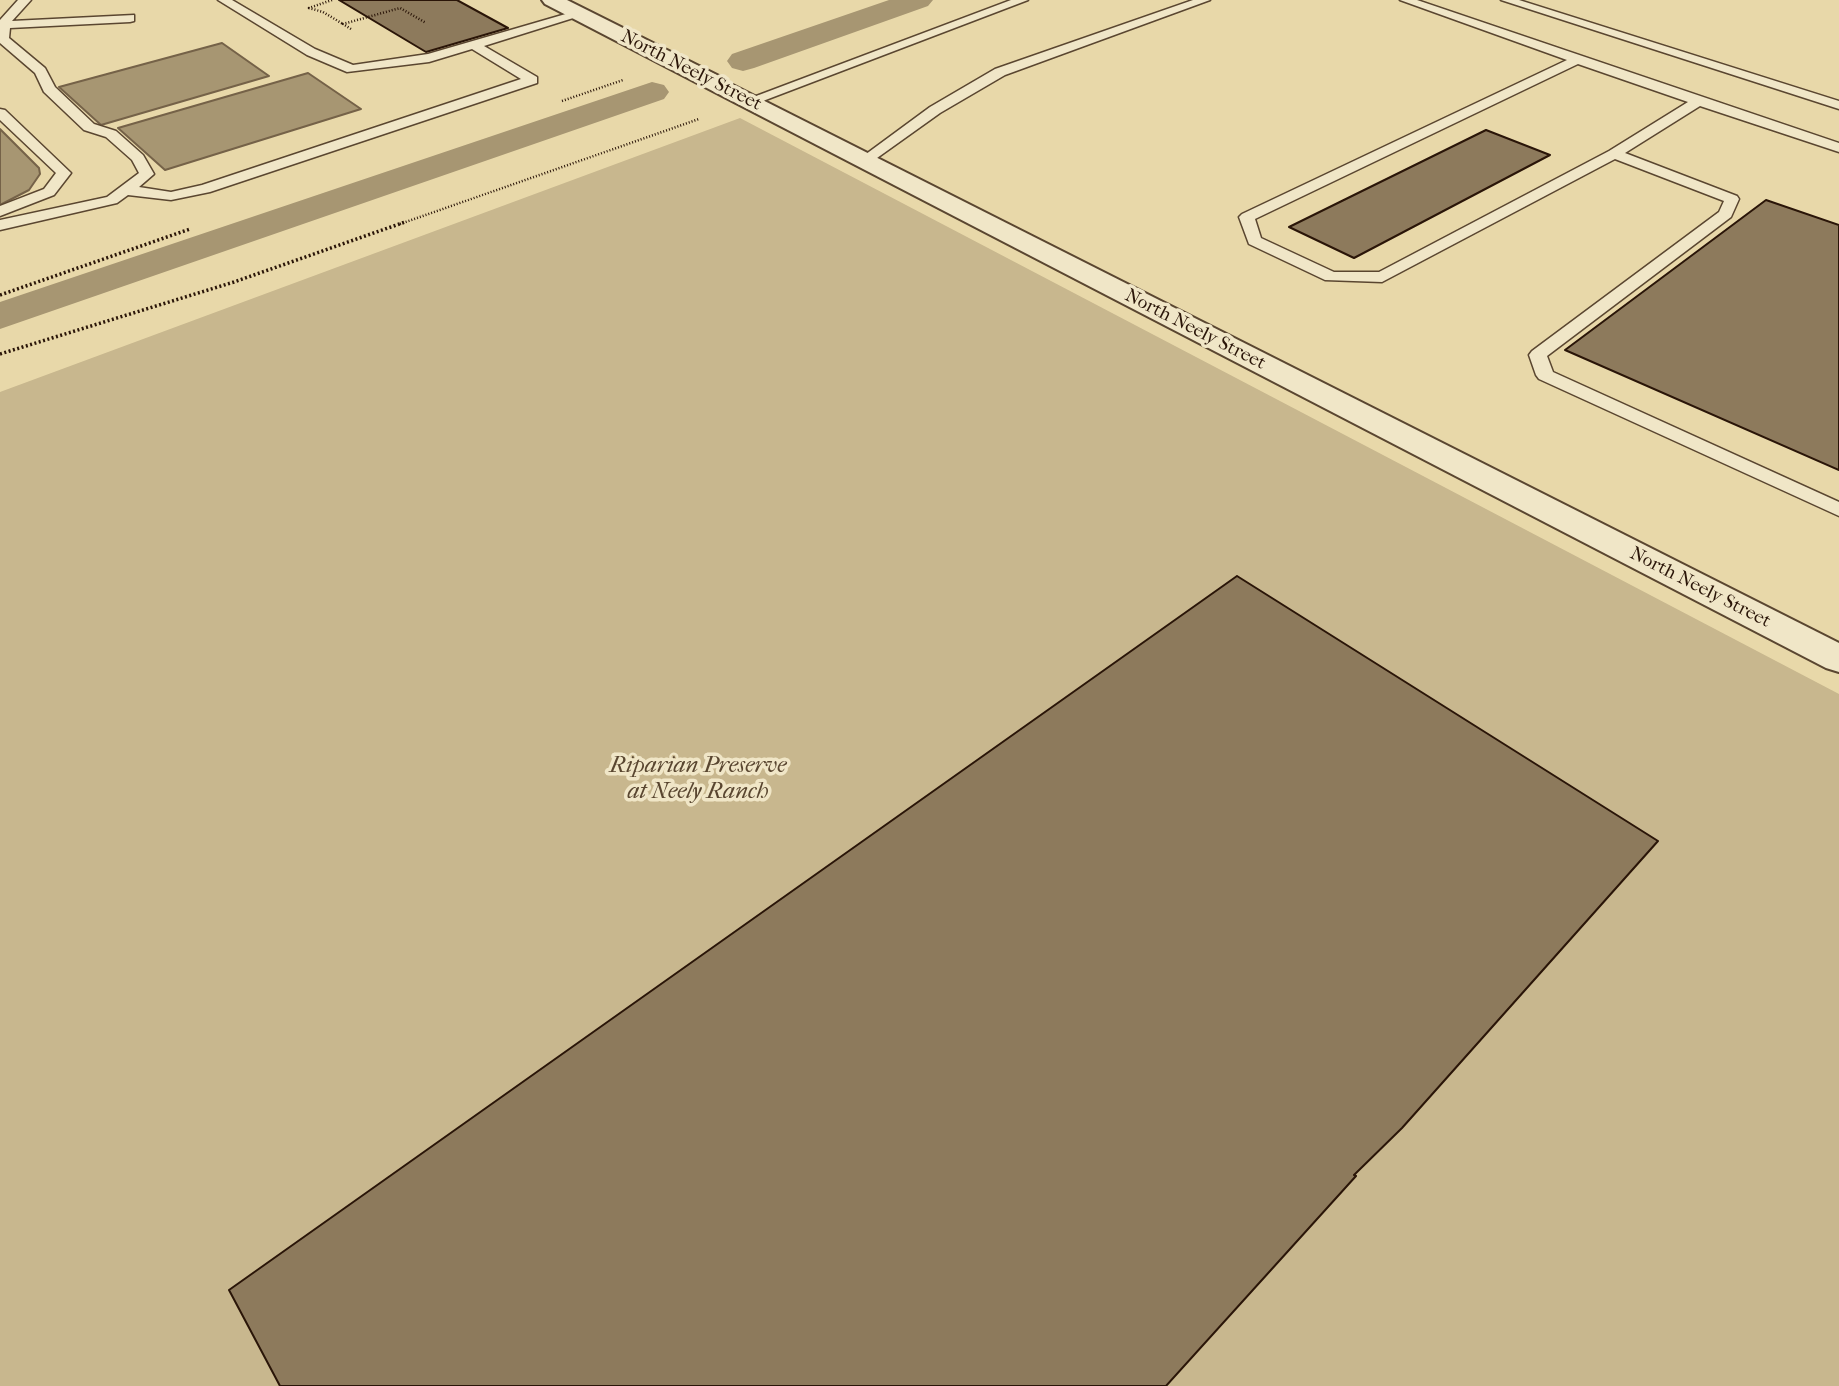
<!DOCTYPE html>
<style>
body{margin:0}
canvas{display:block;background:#e8d8a9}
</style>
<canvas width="1839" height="1386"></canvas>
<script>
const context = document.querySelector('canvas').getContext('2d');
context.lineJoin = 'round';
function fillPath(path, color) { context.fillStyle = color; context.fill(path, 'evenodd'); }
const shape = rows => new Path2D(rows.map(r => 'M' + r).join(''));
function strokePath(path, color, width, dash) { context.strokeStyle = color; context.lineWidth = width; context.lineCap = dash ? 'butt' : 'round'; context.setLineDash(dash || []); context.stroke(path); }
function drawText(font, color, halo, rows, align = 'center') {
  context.font = font + ' "IM FELL French Canon",serif'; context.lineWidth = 7; context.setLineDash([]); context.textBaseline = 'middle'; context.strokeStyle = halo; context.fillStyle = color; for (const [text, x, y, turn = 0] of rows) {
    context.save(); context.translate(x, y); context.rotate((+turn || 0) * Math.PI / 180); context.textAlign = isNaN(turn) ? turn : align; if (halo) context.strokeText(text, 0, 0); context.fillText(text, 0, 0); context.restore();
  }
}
fillPath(shape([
 [740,118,1839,694,1839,1386,0,1386,0,392]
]), '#c8b78e');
const water = shape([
 [222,43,269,76,101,125,59,87,222,43],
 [308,73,361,109,165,170,118,128,308,73],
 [0,129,39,168,40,174,29,190,0,205,0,129]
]);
fillPath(water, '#a79672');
strokePath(water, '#756248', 2);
fillPath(shape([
 [889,0,933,0,928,6,754,68,743,71,732,68,727,61,732,54,889,0],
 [652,82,664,85,669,92,664,99,0,329,0,302,652,82]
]), '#a79672');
const building = shape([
 [339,0,457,0,508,28,426,52,339,0],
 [1486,130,1550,155,1354,258,1289,227,1486,130],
 [1766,200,1839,225,1839,470,1565,350,1766,200],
 [1237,576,1658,841,1402,1128,1354,1175,1356,1176,1166,1386,280,1386,229,1290,1237,576]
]);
fillPath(building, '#8d7a5c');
strokePath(building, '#2a1508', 2);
const service = shape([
 [18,0,31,0,12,21,134,15,134,21,130,22,10,28,9,38,45,68,55,87,94,124,116,131,143,155,154,174,139,187,171,192,202,185,521,79,472,49,429,62,347,72,307,55,218,0,232,0,315,49,353,65,428,54,576,11,586,14,484,46,537,77,537,83,210,192,171,200,128,195,117,203,0,230,0,220,107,197,139,173,132,160,106,137,84,130,44,92,35,73,0,43,0,20,18,0],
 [1011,0,1028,0,755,104,745,104,743,101,1011,0],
 [1193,0,1210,0,1005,75,940,113,870,163,865,164,858,160,930,107,995,69,1193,0],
 [1400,0,1417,0,1839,143,1839,152,1700,106,1625,153,1737,196,1739,199,1731,217,1547,356,1553,372,1839,502,1839,516,1539,379,1536,375,1529,355,1532,351,1719,212,1724,201,1615,159,1382,282,1325,280,1249,244,1239,217,1242,214,1567,60,1400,0],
 [1578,64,1688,102,1609,151,1379,272,1334,272,1261,238,1255,219,1578,64],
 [1501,0,1519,0,1839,101,1839,109,1501,0],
 [0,109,5,110,71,173,54,195,0,216,0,206,44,189,56,173,0,120,0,109]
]);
const minor = shape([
 [542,0,567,0,719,76,722,81,719,86,703,86,545,4,542,0]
]);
const tertiary = shape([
 [711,74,1839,643,1839,672,1826,668,703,86,700,81,703,76,711,74]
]);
strokePath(service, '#5a4630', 3);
strokePath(minor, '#5a4630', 4);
strokePath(tertiary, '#5a4630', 4);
strokePath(shape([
 [332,0,309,8,323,12,343,24],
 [351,29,343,24,400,8,426,23],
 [562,101,623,80],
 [400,224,699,119]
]), '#2a1508', 2.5, [1, 2]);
strokePath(shape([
 [0,295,190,229],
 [0,354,234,282,405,222]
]), '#2a1508', 3.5, [2, 2.5]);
fillPath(service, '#f0e6c7');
fillPath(minor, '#f0e6c7');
fillPath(tertiary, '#f0e6c7');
drawText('19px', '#2a1508', '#f0e6c7', [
 ["North Neely Street",691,71,27],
 ["North Neely Street",1195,330,27],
 ["North Neely Street",1700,588,27]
]);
drawText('italic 23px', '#594630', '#f0e6c7', [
 ["Riparian Preserve",698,766],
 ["at Neely Ranch",698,792]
]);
</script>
